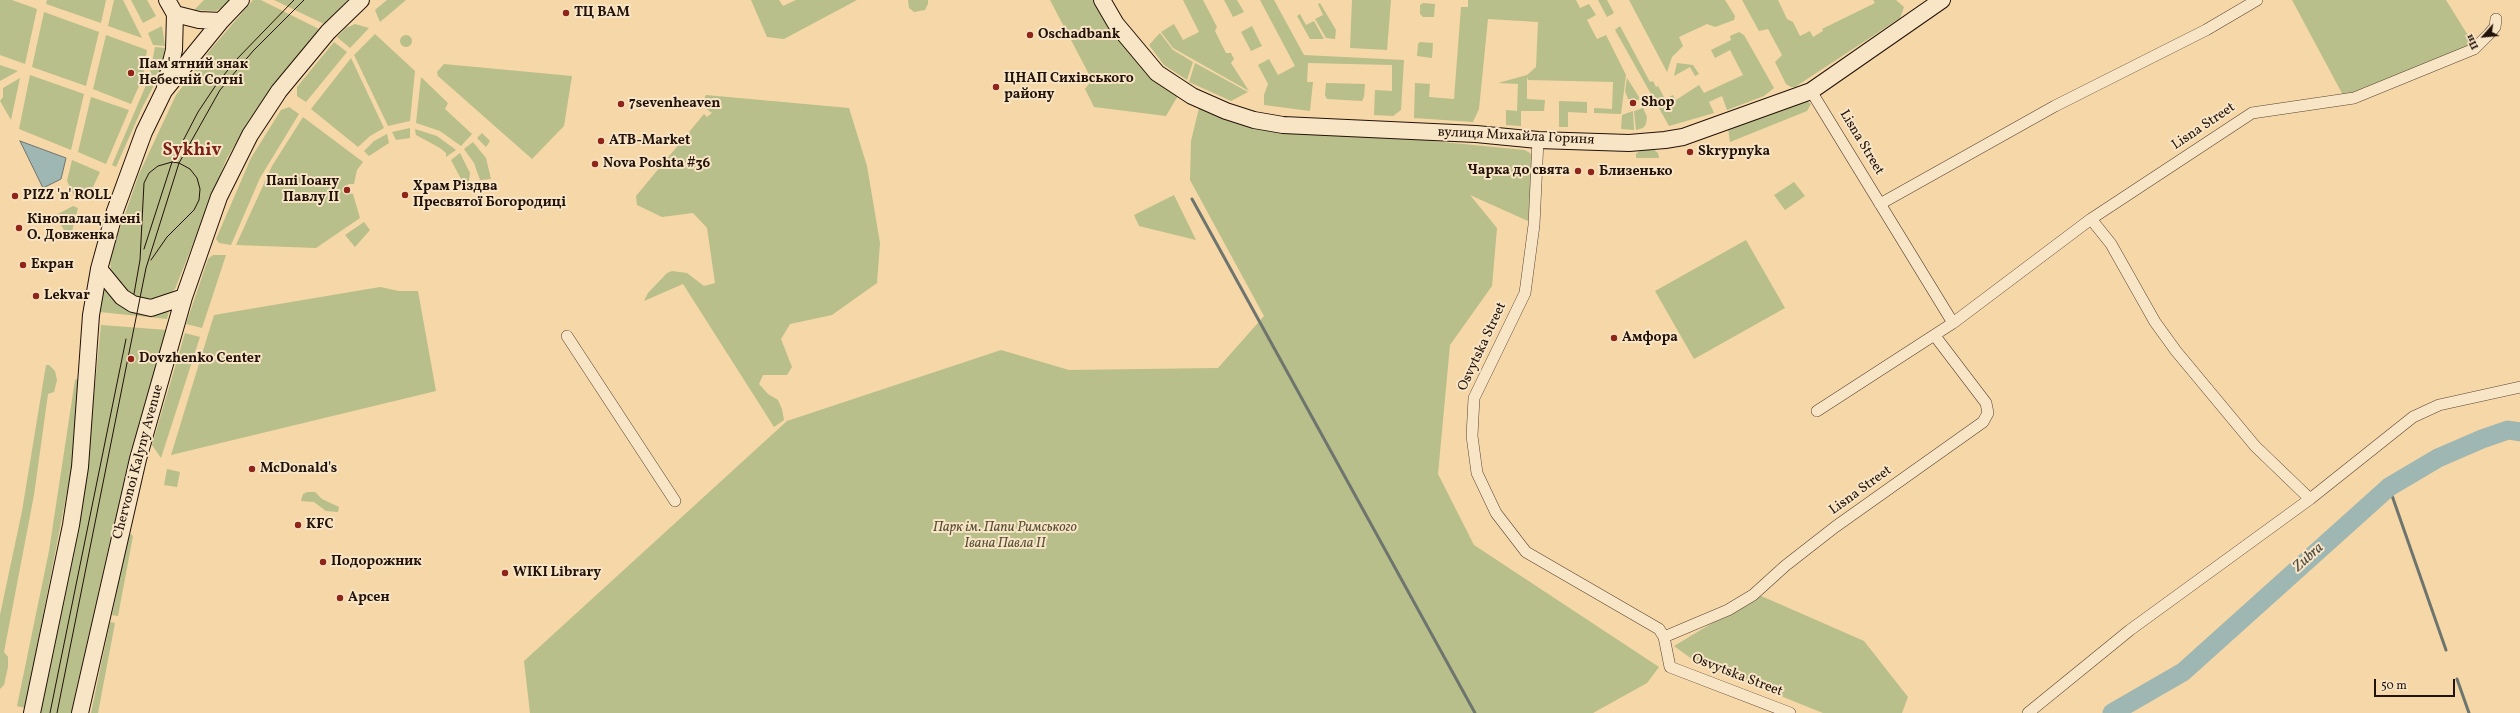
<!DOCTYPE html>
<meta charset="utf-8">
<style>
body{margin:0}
#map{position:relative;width:2520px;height:713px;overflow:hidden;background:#f5d7a8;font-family:Vollkorn,serif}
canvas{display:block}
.north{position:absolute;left:2464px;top:16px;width:40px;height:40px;-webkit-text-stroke:3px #f8e5c6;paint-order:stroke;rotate:243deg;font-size:11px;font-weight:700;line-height:16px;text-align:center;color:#231209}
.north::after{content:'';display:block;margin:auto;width:14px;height:18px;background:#231209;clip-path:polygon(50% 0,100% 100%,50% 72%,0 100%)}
.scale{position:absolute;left:2374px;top:679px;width:81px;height:18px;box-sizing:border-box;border:2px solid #231209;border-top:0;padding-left:5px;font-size:12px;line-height:14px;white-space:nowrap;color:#231209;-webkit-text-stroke:3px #f8e5c6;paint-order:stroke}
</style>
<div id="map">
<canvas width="2520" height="713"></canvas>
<div class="north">Пн</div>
<div class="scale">50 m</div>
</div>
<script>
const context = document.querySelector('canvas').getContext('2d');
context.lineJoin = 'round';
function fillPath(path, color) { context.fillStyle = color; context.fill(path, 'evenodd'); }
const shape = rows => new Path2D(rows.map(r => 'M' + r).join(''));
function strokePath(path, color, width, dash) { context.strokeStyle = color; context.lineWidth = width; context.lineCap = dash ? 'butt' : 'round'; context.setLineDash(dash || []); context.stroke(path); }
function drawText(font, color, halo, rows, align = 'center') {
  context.font = font + ' Vollkorn,serif'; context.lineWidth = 4; context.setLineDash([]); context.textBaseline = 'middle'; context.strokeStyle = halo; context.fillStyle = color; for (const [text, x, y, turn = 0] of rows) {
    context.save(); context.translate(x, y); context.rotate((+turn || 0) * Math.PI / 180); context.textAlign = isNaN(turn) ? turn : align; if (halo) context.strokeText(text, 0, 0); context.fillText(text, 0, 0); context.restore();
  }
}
fillPath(shape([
 [0,0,12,0,37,9,25,64,0,55],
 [47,0,106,0,101,23,46,4],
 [114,0,123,0,142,38,108,26],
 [131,0,147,0,156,16,143,23],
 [204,0,233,0,216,11,194,10],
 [253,0,261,0,319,29,249,120,226,160,175,289,166,297,152,300,131,295,111,273,110,257,139,174,176,95,211,49],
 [274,0,348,0,324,24],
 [387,0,406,0,380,22,375,10],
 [751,0,779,0,783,6,796,0,857,0,784,39,767,37],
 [908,0,928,0,928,4,925,10,914,12,909,8],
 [1050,0,1096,0,1179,94,1166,116,1094,107,1085,89,1092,80],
 [1183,0,1203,0,1217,27,1215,31,1226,53,1231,53,1234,59,1231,63,1249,91,1173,48,1161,32,1174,24,1183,40,1199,32],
 [1224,0,1237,0,1244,12,1233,17],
 [1260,0,1274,0,1304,55,1404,60,1401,110,1393,116,1374,115,1375,90,1392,91,1392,65,1308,63,1307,82,1313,82,1310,111,1264,105,1264,95,1268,84,1258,65,1269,59,1278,75,1295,66],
 [1352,0,1391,0,1387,50,1350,48],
 [1468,0,1576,0,1580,8,1589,4,1596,15,1587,20,1597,39,1606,35,1626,75,1621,114,1594,113,1594,108,1612,109,1613,82,1528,80,1527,77,1527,99,1545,100,1544,111,1521,111,1521,126,1506,125,1506,110,1517,111,1518,84,1498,83,1527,75,1536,67,1538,22,1488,19,1479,109,1473,122,1414,118,1415,83,1430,84,1429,97,1454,99,1461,7,1468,7],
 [1598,0,1607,0,1614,13,1607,17],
 [1629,0,1725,0,1735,16,1734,20,1715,27,1707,24,1679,37,1683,46,1672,57,1667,72],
 [1742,0,1778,0,1787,19,1793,22,1800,36,1810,31,1813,37,1823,31,1822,29,1875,3,1873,0,1896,0,1904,7,1900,18,1795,87,1791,87,1786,84,1775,62,1782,55,1768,29,1759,31],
 [2292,0,2446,0,2474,45,2344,97],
 [1320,3,1336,30,1335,39,1326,38,1315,19,1323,15,1318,4],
 [1423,3,1435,4,1434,17,1423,17,1420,14,1420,5],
 [44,12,99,32,86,86,32,67],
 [1300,14,1306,25,1314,21,1324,39,1310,39,1297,16],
 [355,24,369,28,350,48,337,37,346,28],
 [162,26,165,46,153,45,148,33],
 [1252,26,1262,46,1251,51,1241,32],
 [1620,26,1650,82,1653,81,1656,87,1658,86,1665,99,1673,95,1676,100,1699,85,1704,93,1743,75,1730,50,1715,58,1711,50,1731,40,1730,36,1739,32,1744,35,1774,88,1764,96,1727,110,1722,96,1709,102,1714,113,1669,126,1615,30],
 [1160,33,1173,50,1193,62,1187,80,1164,65,1149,45],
 [375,34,415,71,410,121,388,126,354,55],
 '400 41a6 6 0 1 1 12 0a6 6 0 1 1-12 0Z',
 [106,35,147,50,143,77,131,104,93,89],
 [334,42,347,52,306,102,297,96,297,87],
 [1420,42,1433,43,1432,58,1417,56,1418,44],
 [155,47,165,48,160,74,143,106,116,167,112,165,149,78],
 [351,58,384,128,370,136,358,147,311,109],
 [1195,63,1248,92,1231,101,1189,82],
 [1677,63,1693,65,1699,74,1695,76,1690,67,1674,76],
 [444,64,572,76,564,126,532,159,438,76,437,72],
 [0,65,18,71,0,81],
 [30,75,84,94,71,150,19,129],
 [421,77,448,103,445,109,472,134,461,146,440,131,416,123],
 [20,78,11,120,0,101,3,97,3,88],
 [1627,78,1639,97,1639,100,1628,99,1625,91],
 [1326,83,1365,84,1364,97,1362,101,1327,99,1325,95],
 [706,95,849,108,867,166,880,243,877,283,832,315,790,324,781,339,792,367,787,375,763,375,759,384,768,394,778,400,782,409,784,420,774,427,683,284,644,301,648,293,667,273,672,271,687,273,704,286,715,283,707,228,693,213,662,217,637,205,636,196,704,114,707,117,712,113,701,105],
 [91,97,129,110,106,164,78,152],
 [1804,99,1811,104,1807,111,1730,142,1728,128],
 [1559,101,1587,102,1587,113,1568,112,1568,127,1559,127],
 [289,107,299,114,260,178,231,245,219,243,216,239,251,158,281,110],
 [1199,108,1258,124,1525,150,1530,153,1533,158,1528,221,1470,195,1497,228,1492,286,1450,345,1438,474,1474,545,1659,667,1647,683,1593,713,530,713,524,661,787,421,1001,350,1069,370,1218,368,1264,316,1190,180,1191,141],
 [1643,108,1647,117,1646,124,1643,128,1636,130,1634,111],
 [1633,111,1634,130,1621,129,1622,115],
 [303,117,363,162,357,170,354,184,348,184,347,193,353,194,360,218,316,248,236,245,272,166],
 [410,128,410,138,396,140,392,132],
 [415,129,437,136,456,150,446,157,446,153,440,148,416,135],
 [482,133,490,141,486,147,477,138],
 [387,134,389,143,369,156,364,151,374,141],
 [473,142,486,158,491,179,480,180,474,163,464,149],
 [1644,147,1651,147,1658,153,1659,158,1636,158,1636,154],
 [460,153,470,173,468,188,463,192,461,179,451,160],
 [72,160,100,172,93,187,74,196,67,181],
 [1794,182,1805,196,1785,210,1774,195],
 [1174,195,1196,240,1139,226,1134,215],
 [73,206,78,208,71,235,68,238,56,215],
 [364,222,370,230,355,247,345,235],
 [1746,240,1785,308,1694,359,1655,291],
 [213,255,226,255,202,328,186,324,208,259],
 [380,287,399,291,418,291,436,391,171,455,214,315],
 [106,290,153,313,169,311,167,319,100,312,103,291],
 [101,325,167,330,114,524,71,713,40,713,72,562,87,465],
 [185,333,200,337,161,458,152,445],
 [46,365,49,365,55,371,57,380,54,392,48,394,34,495,4,652,8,657,8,667,4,685,0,689,0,615,22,511],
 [79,378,72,466,25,708,17,706,49,551,75,380],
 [167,469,180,472,177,487,164,485],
 [307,492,315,492,322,499,339,507,338,512,326,511,314,502,301,501,303,494],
 [131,534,133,536,118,616,112,615,128,536],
 [1759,595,1864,641,1908,697,1902,713,1823,713,1696,662,1674,646],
 [110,622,115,623,98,713,91,713]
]), '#b8bf8a');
const water = shape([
 [20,141,66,158,61,179,43,188,20,141]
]);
fillPath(water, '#9fb7b2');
strokePath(water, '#6d756e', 1);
strokePath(shape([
 [1192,199,1475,713],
 [2389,487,2446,650],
 [2457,679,2469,713]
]), '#6d756e', 3);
strokePath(shape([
 [2112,713,2183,672,2389,487,2438,458,2482,439,2508,430,2520,432]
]), '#9fb7b2', 19);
const street = shape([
 [1811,91,1953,323,1817,411],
 [1538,140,1534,225,1525,293,1474,398,1472,436,1477,473,1496,513,1526,552,1659,629,1664,637,1670,667,1790,713],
 [1880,204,2055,106,2206,30,2257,0],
 [2091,219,2111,244,2155,322,2176,351,2255,446,2310,499],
 [1953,323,2091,219,2252,113,2354,98,2474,49,2489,34,2495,27,2496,19],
 [567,336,675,501],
 [1664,637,1728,610,1753,595,1785,566,1835,527,1983,422,1988,413,1986,403,1935,336],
 [2028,713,2130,630,2310,499,2413,417,2439,405,2520,387]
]);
const secondary = shape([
 [1102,0,1116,24,1157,73,1192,96,1226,111,1254,120,1283,125,1476,134,1538,140,1629,143,1665,140,1683,137,1811,91,1942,0],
 [175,14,199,20,221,21],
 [165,87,174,50,175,14,167,0],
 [99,269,122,297,133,304,151,308,184,297],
 [32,713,71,525,80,467,91,315,99,269,115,211,144,132,164,91,221,21,241,0],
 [80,713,138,459,184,297,219,197,250,135,279,91,328,32,361,0]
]);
strokePath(street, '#584331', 12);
strokePath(secondary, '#231209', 18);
strokePath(street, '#f8e5c6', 11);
strokePath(secondary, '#f8e5c6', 16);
strokePath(shape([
 [144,249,172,162,198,112,216,85,235,61,294,0],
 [134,294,140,260,144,183,149,173,158,166,172,162,179,163,190,169,197,178,200,189,199,200,194,210,167,237,151,260],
 [50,713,126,339],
 [57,713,146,268,179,163,220,90,253,51,304,0]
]), '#231209', 1);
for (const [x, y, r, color] of [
 [566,13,4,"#8f2418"],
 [1030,35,4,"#8f2418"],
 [131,73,4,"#8f2418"],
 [996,87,4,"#8f2418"],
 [1633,103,4,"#8f2418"],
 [621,104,4,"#8f2418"],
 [601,141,4,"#8f2418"],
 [1690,152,4,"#8f2418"],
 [595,164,4,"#8f2418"],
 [1578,171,4,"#8f2418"],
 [1591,172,4,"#8f2418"],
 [347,190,4,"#8f2418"],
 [405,195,4,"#8f2418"],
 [15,196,4,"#8f2418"],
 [19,228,4,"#8f2418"],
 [23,265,4,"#8f2418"],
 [36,296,4,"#8f2418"],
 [1614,338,4,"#8f2418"],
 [131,359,4,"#8f2418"],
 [252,469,4,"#8f2418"],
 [298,525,4,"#8f2418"],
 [323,562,4,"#8f2418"],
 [505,573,4,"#8f2418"],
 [340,598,4,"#8f2418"]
]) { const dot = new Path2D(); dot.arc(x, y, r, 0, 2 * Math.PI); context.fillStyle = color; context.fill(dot); strokePath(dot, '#f8e5c6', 1.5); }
drawText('bold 14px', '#231209', '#f8e5c6', [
 ["ТЦ ВАМ",574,13],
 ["Oschadbank",1038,35],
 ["Пам'ятний знак",139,65],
 ["Небесній Сотні",139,81],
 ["ЦНАП Сихівського",1004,79],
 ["району",1004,95],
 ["Shop",1641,103],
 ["7sevenheaven",629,104],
 ["ATB-Market",609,141],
 ["Skrypnyka",1698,152],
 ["Nova Poshta #36",603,164],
 ["Чарка до свята",1570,171,"right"],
 ["Близенько",1599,172],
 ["Папі Іоану",339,182,"right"],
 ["Павлу II",339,198,"right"],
 ["Храм Різдва",413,187],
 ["Пресвятої Богородиці",413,203],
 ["PIZZ 'n' ROLL",23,196],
 ["Кінопалац імені",27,220],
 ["О. Довженка",27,236],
 ["Екран",31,265],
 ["Lekvar",44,296],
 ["Амфора",1622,338],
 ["Dovzhenko Center",139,359],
 ["McDonald's",260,469],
 ["KFC",306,525],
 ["Подорожник",331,562],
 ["WIKI Library",513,573],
 ["Арсен",348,598]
], 'left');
drawText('14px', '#231209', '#f8e5c6', [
 ["Lisna Street",2204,127,-34],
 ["вулиця Михайла Гориня",1516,137,3],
 ["Lisna Street",1861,143,59],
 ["Osvytska Street",1483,347,-65],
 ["Chervonoi Kalyny Avenue",139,462,-75],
 ["Lisna Street",1861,491,-36],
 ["Osvytska Street",1737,676,21]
]);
drawText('italic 14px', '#574f36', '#f8e5c6', [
 ["Парк ім. Папи Римського",1005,528],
 ["Івана Павла ІІ",1005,544]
]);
drawText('italic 15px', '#4e4c44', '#f8e5c6', [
 ["Zubra",2309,558,-42]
]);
drawText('bold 18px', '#7a1f14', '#f8e5c6', [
 ["Sykhiv",192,152]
]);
</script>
